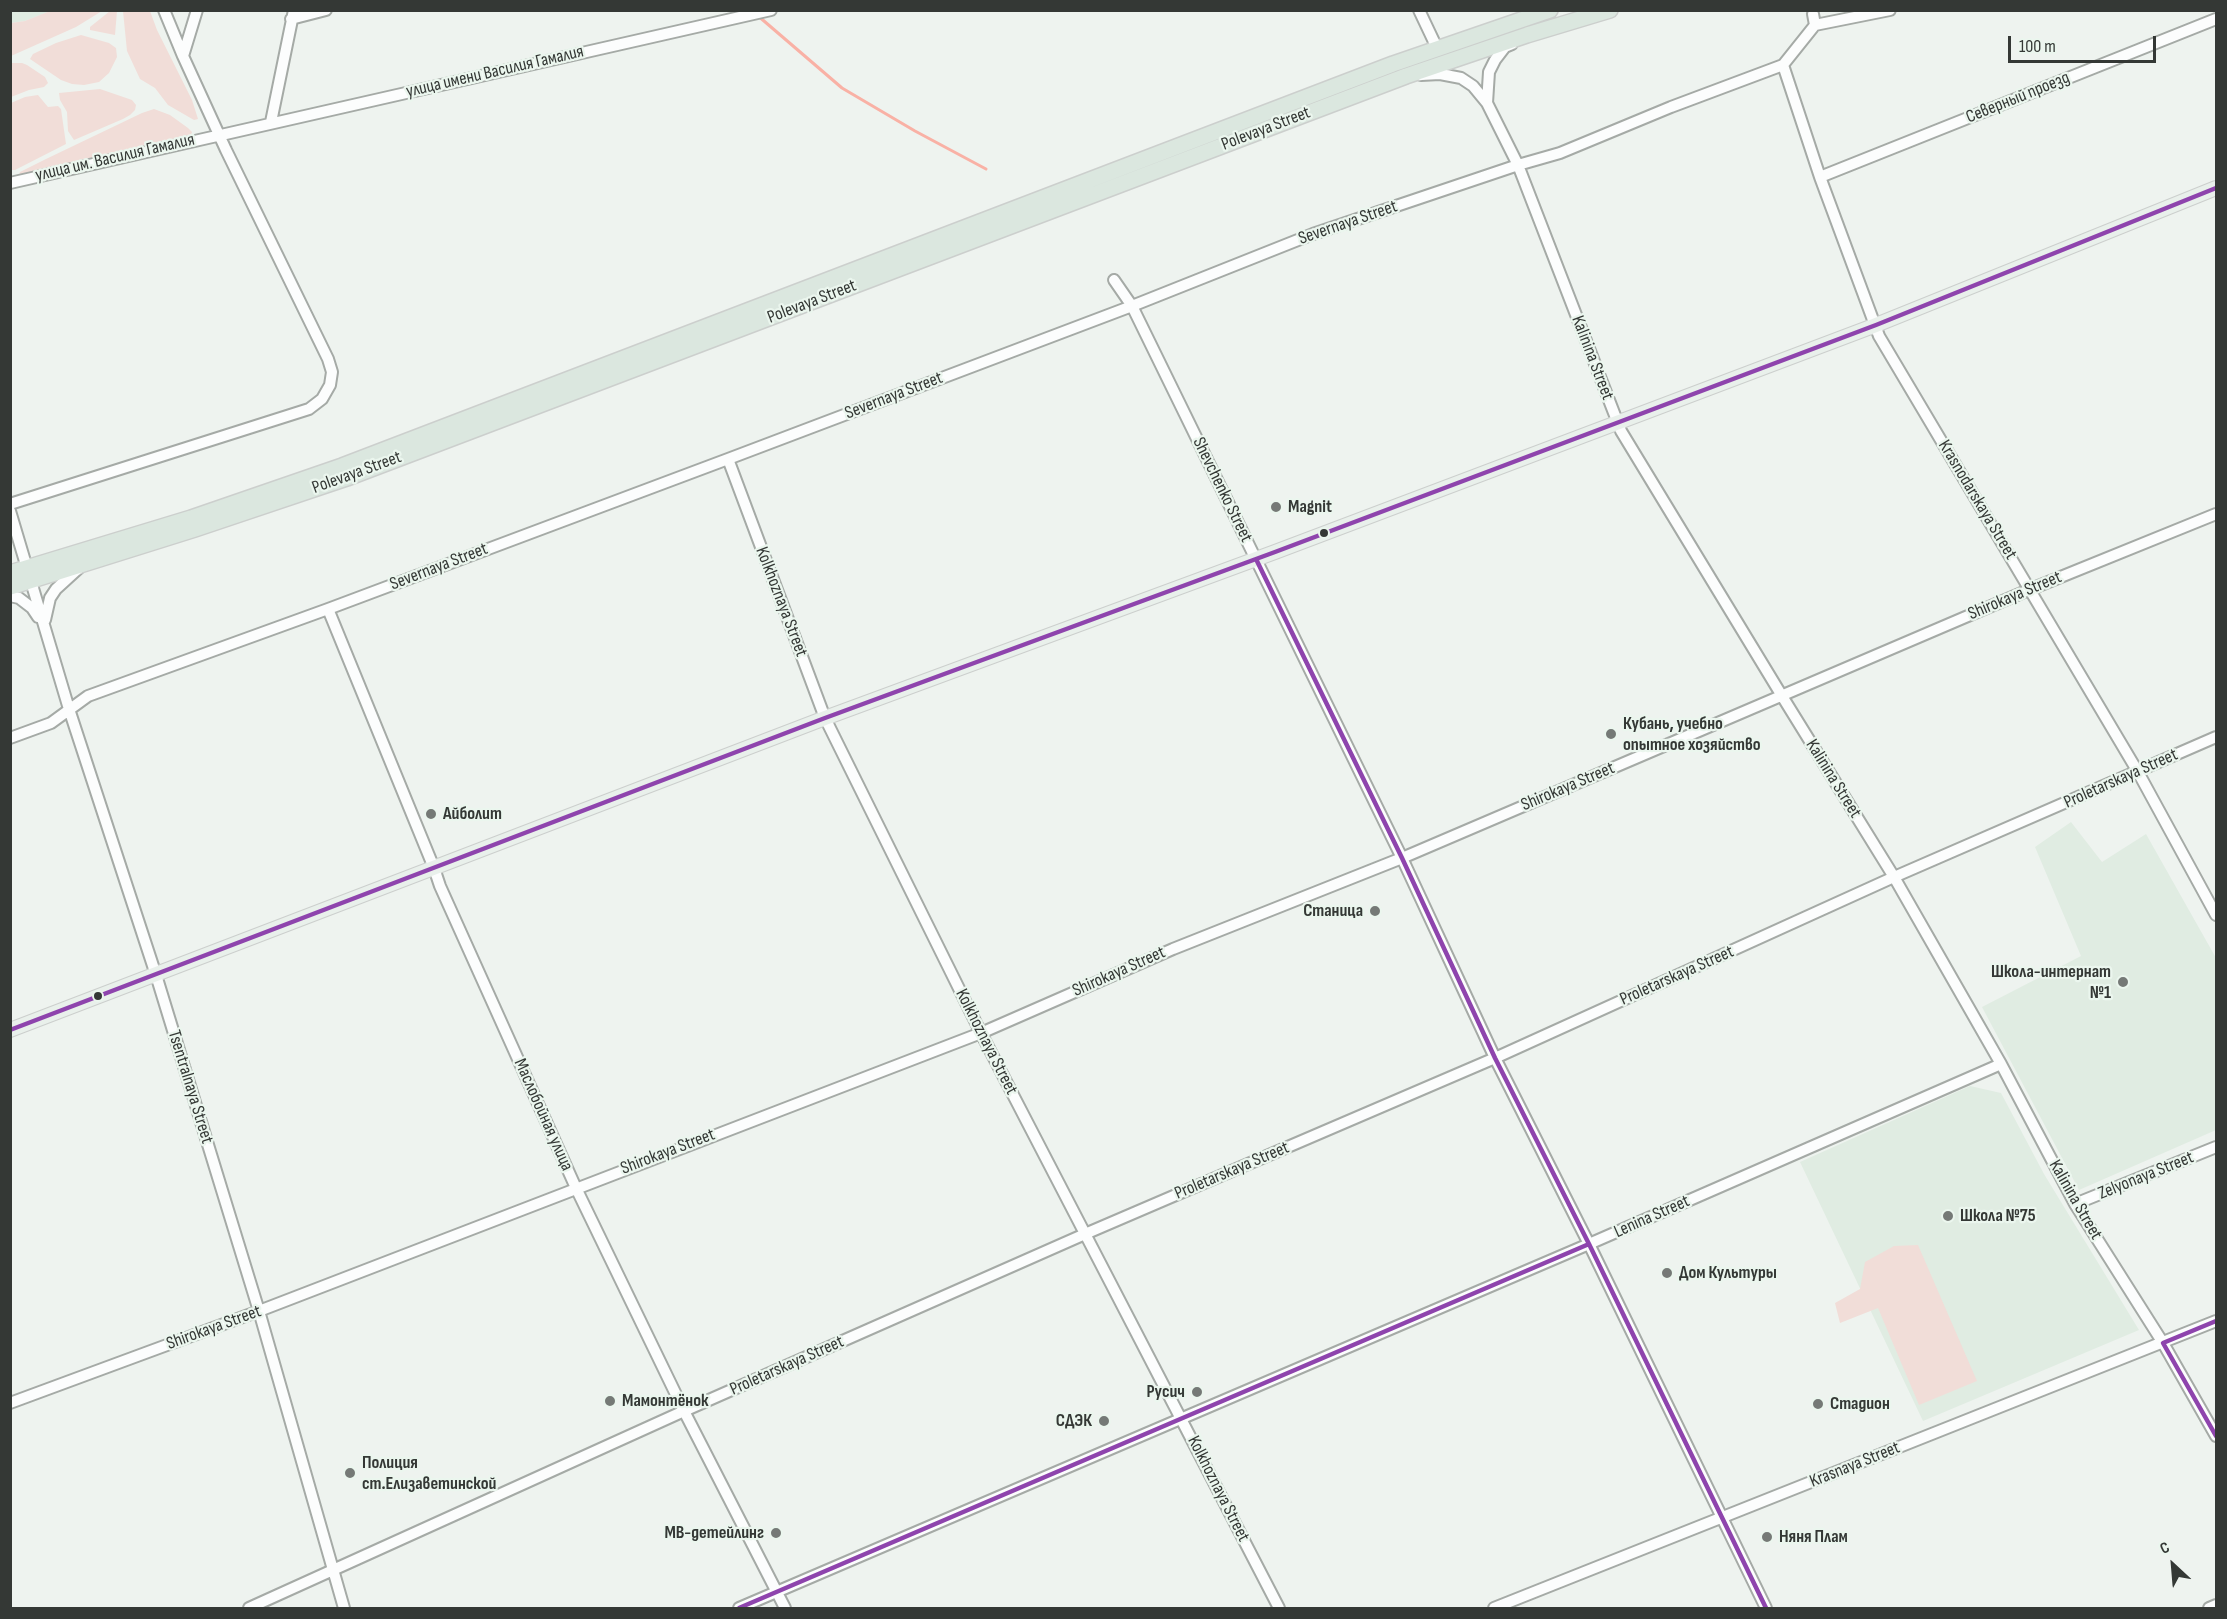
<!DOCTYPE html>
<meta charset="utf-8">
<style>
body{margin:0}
#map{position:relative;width:2227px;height:1619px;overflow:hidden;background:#eef3ef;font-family:"Sofia Sans Condensed",sans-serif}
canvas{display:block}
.frame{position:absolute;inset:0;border:12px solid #343835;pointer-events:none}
.north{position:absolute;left:2143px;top:1535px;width:60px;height:60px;-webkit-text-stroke:4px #ebf6ee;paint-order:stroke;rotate:334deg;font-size:16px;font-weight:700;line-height:24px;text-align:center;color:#343835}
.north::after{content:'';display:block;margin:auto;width:21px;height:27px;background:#343835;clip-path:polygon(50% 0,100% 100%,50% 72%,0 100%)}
.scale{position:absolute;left:2008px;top:36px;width:148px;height:27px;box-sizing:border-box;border:3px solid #343835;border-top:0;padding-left:8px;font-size:18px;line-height:21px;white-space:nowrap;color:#343835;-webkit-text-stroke:4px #ebf6ee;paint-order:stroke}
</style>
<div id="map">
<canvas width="2227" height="1619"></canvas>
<div class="frame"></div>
<div class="north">С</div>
<div class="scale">100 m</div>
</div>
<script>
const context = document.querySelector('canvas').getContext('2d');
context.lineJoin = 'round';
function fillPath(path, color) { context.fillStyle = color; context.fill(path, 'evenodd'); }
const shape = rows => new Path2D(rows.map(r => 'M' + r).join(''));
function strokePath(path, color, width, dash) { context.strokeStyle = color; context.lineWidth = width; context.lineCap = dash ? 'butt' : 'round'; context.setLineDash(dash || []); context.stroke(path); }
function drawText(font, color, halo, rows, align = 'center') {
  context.font = font + ' "Sofia Sans Condensed",sans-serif'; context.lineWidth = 4.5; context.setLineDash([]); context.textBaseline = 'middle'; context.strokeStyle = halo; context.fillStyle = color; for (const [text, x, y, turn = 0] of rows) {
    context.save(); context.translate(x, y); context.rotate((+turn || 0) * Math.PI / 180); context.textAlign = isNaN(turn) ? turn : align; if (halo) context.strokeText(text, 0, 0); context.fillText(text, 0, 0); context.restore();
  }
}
fillPath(shape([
 [10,11,50,11,25,21,11,23],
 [2071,822,2102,862,2146,834,2216,958,2216,1130,2079,1190,1982,1007,2081,956,2035,847],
 [1970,1086,2001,1093,2044,1174,2139,1330,1923,1421,1800,1162]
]), '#e0ece2');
fillPath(shape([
 [50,11,102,11,76,27,11,56,11,23,25,21],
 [110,11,117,11,115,35,90,30,90,27],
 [123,11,150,11,157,30,192,100,198,119,194,120,168,105,155,88,140,79,127,51],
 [81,35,109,43,116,48,117,57,109,73,99,82,84,85,72,84,61,80,30,59,33,54,56,43],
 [11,63,22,63,27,65,45,77,48,83,44,87,29,90,11,97],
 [100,89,132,100,136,105,135,110,130,115,123,119,74,140,68,131,67,112,60,100,59,93],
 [38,95,48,107,58,106,61,109,66,144,15,170,11,170,11,103,25,97],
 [154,109,170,115,188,128,192,132,191,136,188,139,19,175,20,172,46,159,142,113],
 [1918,1245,1977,1381,1919,1405,1878,1308,1840,1323,1835,1303,1860,1289,1865,1262,1894,1246]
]), '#f1ddd8');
strokePath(shape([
 [757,15,842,88,915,131,986,169]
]), '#f9b1a5', 3);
const minor = shape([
 [1419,10,1437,48],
 [291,19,326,10],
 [1815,25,1890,10],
 [183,56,197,10],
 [1783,65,1820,177,1879,336,2138,772,2216,915],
 [1783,65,1815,25,1813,14],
 [1421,75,1440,74,1461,78,1473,86,1487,103,1518,165,1621,431,1782,696,1894,877,2001,1064,2075,1204,2163,1343,2216,1436],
 [1487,103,1489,72,1495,60,1505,47,1512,44],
 [271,122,294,10],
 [1820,177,2216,19],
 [10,183,771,10],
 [1114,280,1132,306,1402,858,1495,1058,1589,1244,1766,1608],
 [728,459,825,718,981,1033,1279,1608],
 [10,504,309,409,322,399,330,385,332,372,328,359,226,150,183,56,164,10],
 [10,511,69,709,156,975,259,1311,344,1608],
 [10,596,19,598,32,608,38,617],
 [328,609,434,868,440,886,576,1188,684,1411,785,1608],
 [45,620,50,598,56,589,79,568],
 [10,738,51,723,88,696,328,609,728,459,1132,306,1313,234,1518,165,1560,153,1671,107,1783,65],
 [2075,1204,2216,1147],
 [10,1403,259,1311,981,1033,1173,949,1402,858,2031,589,2216,514],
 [249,1608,684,1411,1085,1234,1495,1058,1894,877,2216,737],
 [739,1608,1589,1244,2001,1064],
 [1494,1608,2216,1321],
 [2209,1608,2216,1605]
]);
const major = shape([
 [10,1030,825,718,1275,552,1876,325,2216,188]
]);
const highway = shape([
 [10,573,191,518,342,466,1393,64,1550,10],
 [10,587,195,529,347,478,1406,76,1527,35,1610,10]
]);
strokePath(minor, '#a5aaa6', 14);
strokePath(major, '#cccfcd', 16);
strokePath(highway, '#cccfcd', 18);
strokePath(minor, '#fcfdfd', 10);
strokePath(major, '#e9f0eb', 14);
strokePath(highway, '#dbe7df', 15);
strokePath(shape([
 [1256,559,1402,858,1495,1058,1589,1244,1766,1608],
 [10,1030,825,718,1275,552,1876,325,2216,188],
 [2216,1321,2163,1343,2216,1436],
 [739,1608,1589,1244]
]), '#8e44ad', 4.5);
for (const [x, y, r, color] of [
 [1276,507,6,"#757976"],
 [1324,533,5,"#343835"],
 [1611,734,6,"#757976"],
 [431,814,6,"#757976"],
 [1375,911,6,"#757976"],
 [2123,982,6,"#757976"],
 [98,996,5,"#343835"],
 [1948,1216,6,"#757976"],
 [1667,1273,6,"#757976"],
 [1197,1392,6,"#757976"],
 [610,1401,6,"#757976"],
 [1818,1404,6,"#757976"],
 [1104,1421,6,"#757976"],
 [350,1473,6,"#757976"],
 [776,1533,6,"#757976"],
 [1767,1537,6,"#757976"]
]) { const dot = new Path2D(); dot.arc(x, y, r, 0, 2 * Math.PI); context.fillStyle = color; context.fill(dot); strokePath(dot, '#ebf6ee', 2); }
drawText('18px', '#343835', '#ebf6ee', [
 ["улица имени Василия Гамалия",495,72,-13],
 ["Северный проезд",2018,98,-22],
 ["Polevaya Street",1266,129,-21],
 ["улица им. Василия Гамалия",115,158,-13],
 ["Severnaya Street",1348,223,-19],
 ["Polevaya Street",812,302,-21],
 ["Kalinina Street",1592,358,69],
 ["Severnaya Street",894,396,-21],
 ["Polevaya Street",357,473,-20],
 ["Shevchenko Street",1222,490,64],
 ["Krasnodarskaya Street",1977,500,59],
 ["Severnaya Street",439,567,-21],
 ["Shirokaya Street",2015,596,-23],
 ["Kolkhoznaya Street",781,602,69],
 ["Kalinina Street",1833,779,58],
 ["Proletarskaya Street",2121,779,-24],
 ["Shirokaya Street",1568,787,-23],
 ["Shirokaya Street",1119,972,-24],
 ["Proletarskaya Street",1677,976,-24],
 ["Kolkhoznaya Street",986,1042,63],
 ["Tsentralnaya Street",190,1087,73],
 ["Маслобойная улица",543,1115,66],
 ["Shirokaya Street",668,1152,-21],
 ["Proletarskaya Street",1232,1171,-23],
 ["Zelyonaya Street",2146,1176,-22],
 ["Kalinina Street",2075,1200,60],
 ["Lenina Street",1652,1217,-24],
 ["Shirokaya Street",214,1328,-20],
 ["Proletarskaya Street",787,1366,-24],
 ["Krasnaya Street",1855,1465,-22],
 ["Kolkhoznaya Street",1218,1489,63]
]);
drawText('bold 18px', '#343835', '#ebf6ee', [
 ["Magnit",1288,507],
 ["Кубань, учебно",1623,724],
 ["опытное хозяйство",1623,745],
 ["Айболит",443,814],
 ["Станица",1363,911,"right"],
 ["Школа-интернат",2111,972,"right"],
 ["№1",2111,993,"right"],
 ["Школа №75",1960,1216],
 ["Дом Культуры",1679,1273],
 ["Русич",1185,1392,"right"],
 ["Мамонтёнок",622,1401],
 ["Стадион",1830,1404],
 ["СДЭК",1092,1421,"right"],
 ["Полиция",362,1463],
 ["ст.Елизаветинской",362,1484],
 ["MB-детейлинг",764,1533,"right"],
 ["Няня Плам",1779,1537]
], 'left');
</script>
